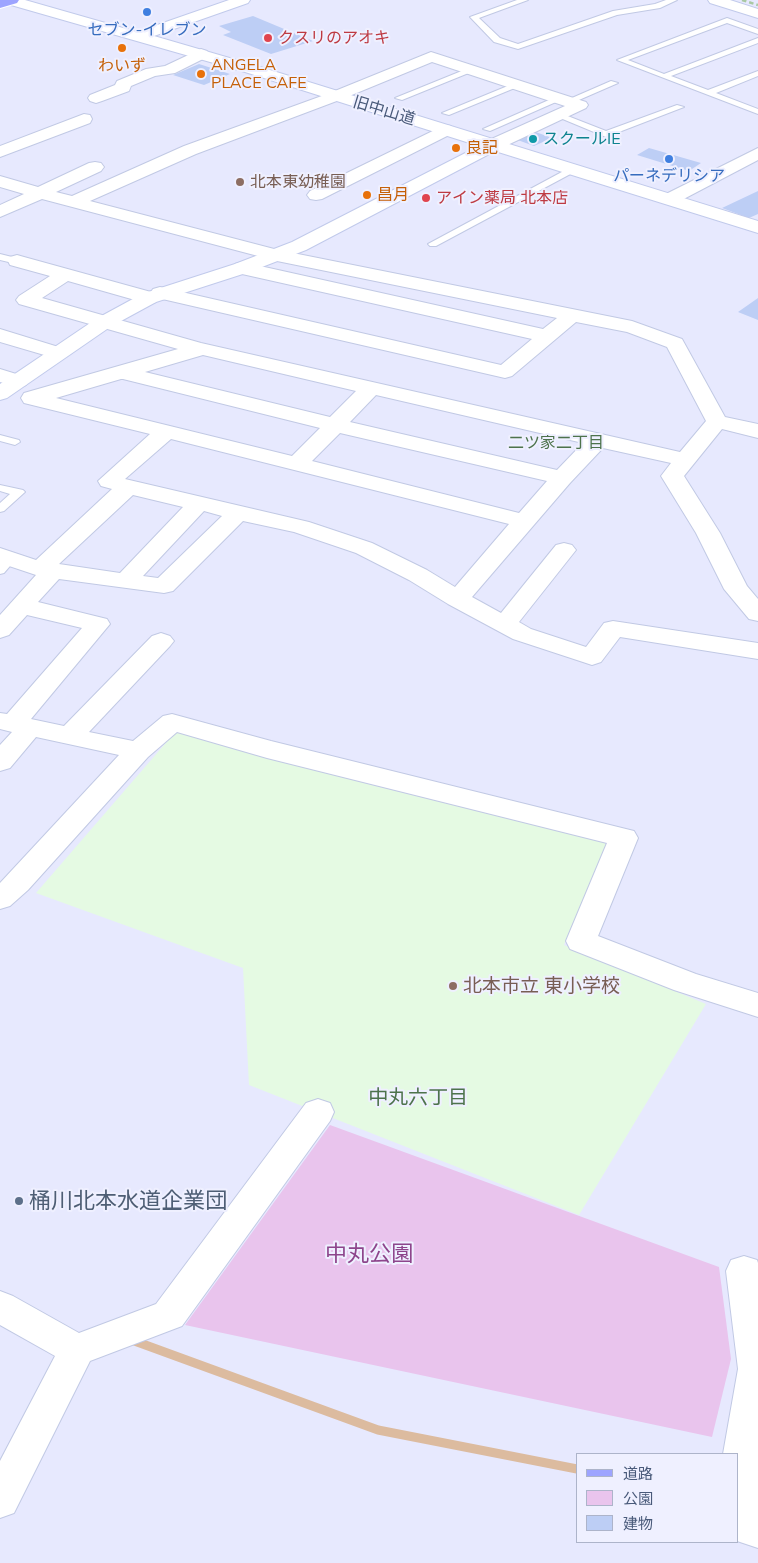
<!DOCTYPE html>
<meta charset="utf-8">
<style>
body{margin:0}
#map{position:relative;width:758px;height:1563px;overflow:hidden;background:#e7e9fe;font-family:Mulish,"Noto Sans JP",sans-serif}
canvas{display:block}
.legend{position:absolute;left:576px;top:1453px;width:162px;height:90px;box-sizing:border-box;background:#eff0ff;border:1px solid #adb4ca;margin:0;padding:6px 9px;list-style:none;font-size:15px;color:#495a7a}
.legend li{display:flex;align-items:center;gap:10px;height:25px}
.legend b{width:25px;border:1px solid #adb4ca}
</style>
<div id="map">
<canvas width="758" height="1563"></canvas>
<ul class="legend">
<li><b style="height:6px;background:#9da4ff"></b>道路</li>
<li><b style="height:14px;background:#e9c4ed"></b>公園</li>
<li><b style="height:14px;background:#bdcef5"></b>建物</li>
</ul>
</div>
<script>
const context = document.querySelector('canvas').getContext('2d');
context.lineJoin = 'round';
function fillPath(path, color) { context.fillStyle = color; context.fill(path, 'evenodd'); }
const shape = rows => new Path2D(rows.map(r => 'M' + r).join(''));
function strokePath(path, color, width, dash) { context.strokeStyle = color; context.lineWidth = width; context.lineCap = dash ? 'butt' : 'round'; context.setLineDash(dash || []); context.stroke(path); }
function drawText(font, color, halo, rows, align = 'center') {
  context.font = font + ' Mulish,"Noto Sans JP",sans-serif'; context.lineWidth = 4; context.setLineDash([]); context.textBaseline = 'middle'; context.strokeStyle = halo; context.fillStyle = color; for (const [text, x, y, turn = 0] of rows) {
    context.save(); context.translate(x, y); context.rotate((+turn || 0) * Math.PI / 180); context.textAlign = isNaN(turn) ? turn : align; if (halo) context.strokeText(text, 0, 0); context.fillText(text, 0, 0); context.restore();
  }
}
fillPath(shape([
 [177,730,372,785,608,843,564,945,706,1004,579,1215,249,1085,243,968,36,893]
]), '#e5fae3');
fillPath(shape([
 [330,1125,719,1267,731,1359,712,1437,185,1325]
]), '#e9c4ed');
strokePath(shape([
 [129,1339,378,1430,577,1469]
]), '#dcbb9f', 9);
fillPath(shape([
 [253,16,313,41,271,54,223,35,231,32,219,26],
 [199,64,230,74,204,85,173,75],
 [533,131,552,138,534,146,515,139],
 [649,148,701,163,689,171,637,155],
 [758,191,758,214,749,218,722,208],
 [758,298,758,320,738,312]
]), '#bdcef5');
const lane = shape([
 [517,0,528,0,479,18,500,38,518,44,613,11,655,4,666,0,677,0,660,8,617,15,518,49,494,42,470,17,517,0],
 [727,18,758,29,758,34,727,23,628,60,664,74,758,38,758,43,671,76,708,90,758,71,758,76,716,93,758,109,758,114,617,60,727,18],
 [469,68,476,70,402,100,395,98,469,68],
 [611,81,618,83,572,103,565,101,611,81],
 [515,83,522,85,449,115,442,113,515,83],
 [558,96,565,98,490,131,483,129,558,96],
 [677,105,684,107,606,137,553,115,560,113,606,131,677,105],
 [573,166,576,167,576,171,436,246,430,246,428,244,573,166],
 [0,254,20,259,22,261,17,264,0,260,0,254],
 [0,435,19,440,20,442,15,445,0,441,0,435],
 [0,485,23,490,25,492,4,511,0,512,0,503,10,494,0,491,0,485],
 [10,555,16,559,4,573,0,574,0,563,6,556,10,555]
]);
const street = shape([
 [201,49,207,51,209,54,207,57,175,73,155,76,131,86,129,91,102,101,96,103,90,101,88,98,90,95,115,85,117,81,146,69,165,66,201,49],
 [431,52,586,102,588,105,586,108,499,149,493,150,487,149,484,145,487,141,565,106,432,62,342,99,196,154,90,201,278,250,632,321,682,339,725,417,758,424,758,438,722,429,684,476,720,533,747,586,758,599,758,621,749,619,724,589,696,533,661,476,671,463,603,448,570,483,472,597,501,613,556,545,564,543,572,545,576,550,519,622,531,629,586,647,604,623,613,621,758,643,758,659,620,637,601,662,592,665,583,662,513,639,448,604,409,580,356,553,294,532,243,521,173,591,164,593,59,579,38,602,107,619,110,624,31,719,64,726,152,636,161,633,170,636,174,641,170,646,89,732,133,741,163,716,172,714,271,741,634,831,638,838,598,936,696,974,758,993,758,1017,674,990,570,949,566,941,607,843,267,758,177,732,148,757,28,890,10,906,0,909,0,883,119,755,36,737,10,768,0,771,0,745,12,732,0,729,0,713,7,714,82,628,27,615,9,635,0,638,0,615,36,575,0,563,0,548,36,560,112,489,101,486,98,481,150,434,24,403,21,398,24,393,178,349,19,304,16,300,19,296,50,276,10,265,8,261,10,257,17,255,24,257,151,292,153,289,160,287,501,365,532,339,242,274,235,272,232,268,235,264,242,262,543,329,557,318,277,261,42,199,0,217,0,205,24,194,0,187,0,176,38,187,89,163,95,162,101,163,104,167,101,171,56,192,72,196,184,146,330,93,431,52],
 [68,281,149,304,156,302,158,298,505,378,512,376,576,322,627,332,667,347,706,421,680,452,201,343,42,298,68,281],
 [203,355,356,391,330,417,145,372,203,355],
 [121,379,123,379,320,428,292,456,56,398,121,379],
 [376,395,583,443,557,470,350,422,376,395],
 [340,433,547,481,519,513,312,461,340,433],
 [171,439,509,524,455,587,427,570,372,543,309,522,125,479,171,439],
 [133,495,183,507,120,573,59,564,133,495],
 [204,511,222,516,158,578,143,576,204,511],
 [84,114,90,115,92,119,90,123,0,157,0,146,84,114],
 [445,125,451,126,453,130,451,134,322,199,316,200,310,199,307,195,310,191,445,125],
 [758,148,758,160,676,203,670,204,664,203,661,199,664,195,758,148],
 [0,329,65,349,68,353,65,357,58,359,0,342,0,329],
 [0,369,26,377,29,381,26,385,19,387,0,382,0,369],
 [318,1099,330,1103,334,1112,330,1121,182,1326,90,1361,14,1513,0,1518,0,1461,55,1356,0,1325,0,1291,13,1296,79,1333,156,1304,306,1103,318,1099],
 [744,1256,757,1260,758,1263,758,1548,737,1541,737,1454,723,1454,738,1369,726,1271,731,1260,744,1256]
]);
const secondary = shape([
 [2,0,25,0,137,32,229,0,250,0,248,3,154,36,257,66,758,221,758,233,495,151,306,250,249,272,156,302,110,327,7,398,0,400,0,384,96,319,142,294,235,264,292,242,479,146,245,72,4,3,2,0],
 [708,0,730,0,758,9,758,18,710,3,708,0]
]);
const primary = shape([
 [0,0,19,0,17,3,0,8,0,0]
]);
strokePath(lane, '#c1c9e4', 2);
strokePath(street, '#c1c9e4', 2);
strokePath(secondary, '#c1caeb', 2);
strokePath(primary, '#fff', 2);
fillPath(lane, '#fff');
fillPath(street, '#fff');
fillPath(secondary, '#fff');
fillPath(primary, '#9da4ff');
strokePath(shape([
 [742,0,758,5]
]), '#a9c9a3', 2.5, [4.5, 3]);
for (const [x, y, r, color] of [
 [147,12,5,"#3f7fe0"],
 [268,38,5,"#e0444e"],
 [122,48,5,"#e8710a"],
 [201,74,5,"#e8710a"],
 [533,139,5,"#0f9aa8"],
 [456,148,5,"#e8710a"],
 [669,159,5,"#3f7fe0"],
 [240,182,5,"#8d6e63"],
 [367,195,5,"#e8710a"],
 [426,198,5,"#e0444e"],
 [453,986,5,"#8d6e63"],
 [19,1201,5,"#5c6f8a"]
]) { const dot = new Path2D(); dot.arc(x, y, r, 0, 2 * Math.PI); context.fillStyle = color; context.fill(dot); strokePath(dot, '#eff0ff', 2); }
drawText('16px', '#366cbe', '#eff0ff', [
 ["セブン-イレブン",147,30],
 ["パーネデリシア",669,176]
]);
drawText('16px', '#be3a42', '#eff0ff', [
 ["クスリのアオキ",278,38],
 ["アイン薬局 北本店",436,198]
], 'left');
drawText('16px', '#c56008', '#eff0ff', [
 ["ANGELA",211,65],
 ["PLACE CAFE",211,83],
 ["わいず",122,66,"center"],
 ["良記",466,148],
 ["昌月",377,195]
], 'left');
drawText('16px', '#495a7a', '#eff0ff', [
 ["旧中山道",384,111,17]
]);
drawText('16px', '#0d838f', '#eff0ff', [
 ["スクールIE",543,139]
], 'left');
drawText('16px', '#785e54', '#eff0ff', [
 ["北本東幼稚園",250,182]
], 'left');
drawText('16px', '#4d734c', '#eff0ff', [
 ["二ツ家二丁目",556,443]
]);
drawText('19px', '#785e54', '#eff0ff', [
 ["北本市立 東小学校",463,986]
], 'left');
drawText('20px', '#4d734c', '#eff0ff', [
 ["中丸六丁目",418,1098]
]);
drawText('22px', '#4e5e75', '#eff0ff', [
 ["桶川北本水道企業団",29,1201]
], 'left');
drawText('22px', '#8d458c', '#eff0ff', [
 ["中丸公園",369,1254]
]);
</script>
